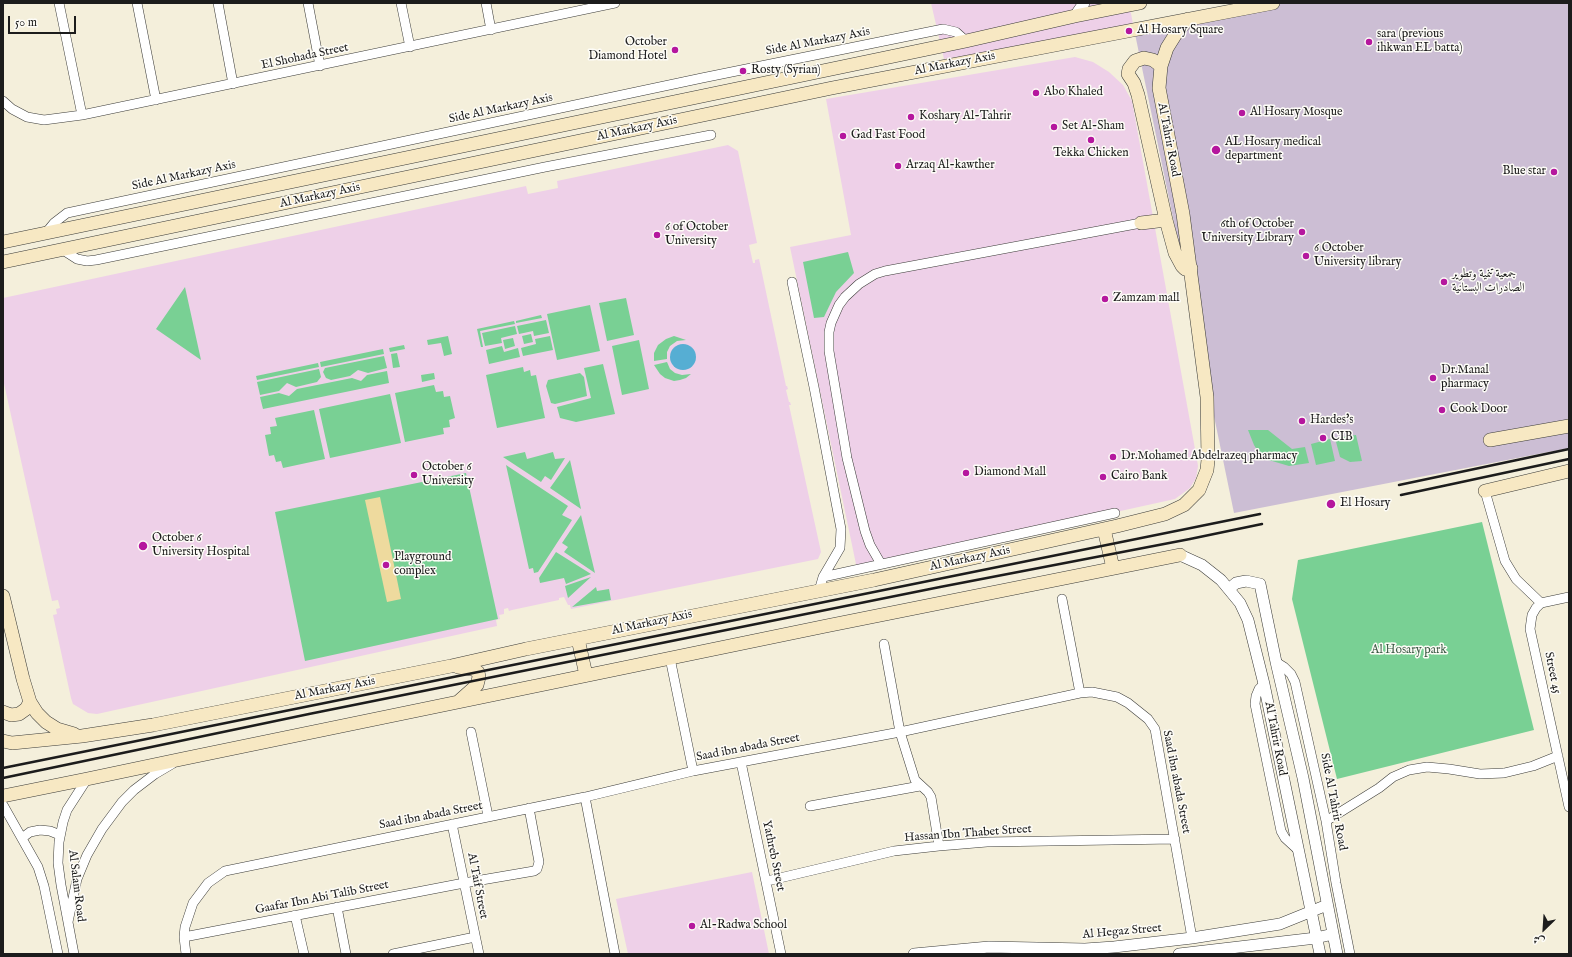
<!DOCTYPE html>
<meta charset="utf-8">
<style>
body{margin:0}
#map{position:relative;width:1572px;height:957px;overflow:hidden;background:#f4efdb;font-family:"IM FELL English",Amiri,serif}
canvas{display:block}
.frame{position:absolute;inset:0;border:4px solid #1c1c1c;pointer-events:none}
.north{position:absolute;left:1524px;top:909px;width:40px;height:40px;-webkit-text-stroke:3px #fdfcf7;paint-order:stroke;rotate:205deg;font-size:11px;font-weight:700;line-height:16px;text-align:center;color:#1c1c1c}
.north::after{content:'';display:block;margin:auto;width:14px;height:18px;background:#1c1c1c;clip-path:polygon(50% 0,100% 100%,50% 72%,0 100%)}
.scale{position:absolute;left:8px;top:16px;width:68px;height:18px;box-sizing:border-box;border:2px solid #1c1c1c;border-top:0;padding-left:5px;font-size:12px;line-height:14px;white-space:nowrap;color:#1c1c1c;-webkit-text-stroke:3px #fdfcf7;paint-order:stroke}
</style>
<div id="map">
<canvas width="1572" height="957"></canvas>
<div class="frame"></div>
<div class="north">ش</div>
<div class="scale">50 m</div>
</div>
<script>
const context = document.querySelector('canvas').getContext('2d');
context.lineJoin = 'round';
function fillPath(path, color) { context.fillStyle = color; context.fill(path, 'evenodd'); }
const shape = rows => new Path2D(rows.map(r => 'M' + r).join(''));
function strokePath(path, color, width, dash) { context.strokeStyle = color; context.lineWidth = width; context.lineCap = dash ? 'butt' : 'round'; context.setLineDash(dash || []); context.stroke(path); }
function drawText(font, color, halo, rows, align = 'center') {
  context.font = font + ' "IM FELL English",Amiri,serif'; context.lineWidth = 3; context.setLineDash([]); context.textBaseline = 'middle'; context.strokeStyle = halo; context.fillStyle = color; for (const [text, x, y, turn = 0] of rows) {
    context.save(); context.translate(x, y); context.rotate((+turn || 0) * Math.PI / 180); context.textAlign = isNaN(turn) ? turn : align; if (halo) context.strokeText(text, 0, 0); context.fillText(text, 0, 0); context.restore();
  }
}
fillPath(shape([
 [931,3,1129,3,1134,29,944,59],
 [1075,57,1093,62,1109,72,1123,85,1132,101,1197,460,1198,466,1196,478,1190,488,1175,499,857,569,790,247,851,235,826,99],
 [728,145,738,151,757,243,749,245,753,263,755,263,755,260,759,259,786,386,787,386,788,389,786,390,789,402,790,402,791,405,789,405,821,552,818,559,571,609,570,605,568,605,564,597,559,598,559,600,512,610,509,611,508,608,504,609,504,614,499,615,500,619,496,620,497,626,97,714,88,713,73,704,71,698,53,615,57,614,56,609,60,608,58,600,52,601,3,379,3,298,526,186,528,194,558,188,557,181],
 [752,872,769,954,628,954,616,899]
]), '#eed0e8');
fillPath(shape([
 [1258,3,1569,3,1569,448,1234,513,1134,29]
]), '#ccbed4');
fillPath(shape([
 [848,252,854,273,836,292,824,317,814,318,803,262],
 [185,287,201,360,156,329],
 [626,298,634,335,607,341,599,303],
 [590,305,600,351,557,360,547,314],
 [541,315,542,318,516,323,516,321],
 [546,320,549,333,534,336,533,331,519,334,517,326],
 [514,321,515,324,480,331,483,347,481,347,477,329],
 [515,326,517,334,501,338,502,343,485,346,482,333],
 [531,334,533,342,524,344,522,336],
 [448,336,452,354,444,356,441,343,428,345,427,340],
 [550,336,553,350,523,356,521,348,536,344,535,339],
 [674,336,686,340,677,341,670,346,667,352,667,359,654,361,654,353,658,345,666,339],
 [513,338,515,346,505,349,503,340],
 [639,340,649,389,622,395,612,346],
 [404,345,405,349,390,352,389,348],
 [502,346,504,352,518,348,520,357,489,364,486,350],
 [383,349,384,354,321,367,320,362],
 [397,353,400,367,393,368,391,354],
 [384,356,387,368,368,373,358,370,350,376,331,380,326,378,323,372,325,368],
 [667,362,670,369,675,373,682,375,691,374,686,378,680,380,674,381,665,378,660,374,654,365],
 [318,363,319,367,257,380,256,376],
 [603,364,615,414,576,422,560,418,557,407,591,398,584,368],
 [523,367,524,372,530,370,531,376,536,375,545,418,497,428,486,375],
 [319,369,321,377,317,382,296,387,287,383,279,391,260,395,257,382],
 [387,371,389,383,263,409,260,397,279,393,289,396,297,389,352,378,361,381,367,375],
 [434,373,435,379,422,382,421,375],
 [580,373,584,377,587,396,555,404,551,403,546,386,548,380],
 [434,385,436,392,443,391,444,397,450,396,455,418,449,420,450,427,443,428,444,434,405,442,395,393],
 [390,394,401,443,330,458,319,409],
 [314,410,325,459,283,468,281,461,276,462,274,455,269,456,265,435,271,434,270,427,277,426,275,418],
 [1248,430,1268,430,1292,449,1305,447,1309,463,1289,466,1262,458,1254,445],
 [1356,435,1362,461,1350,462,1340,457,1335,438],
 [1330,439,1335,461,1316,465,1311,444],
 [525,452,527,459,553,452,555,459,565,458,551,480,545,476,541,482,503,457],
 [570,460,581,509,550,488],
 [506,465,568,506,562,515,572,520,538,572,534,573,533,568,529,569],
 [466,473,498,619,305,661,275,512],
 [581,515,595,573,564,552,568,547,562,543],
 [1482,522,1534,730,1337,779,1292,599,1298,560],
 [556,552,591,574,566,584,564,578,540,583,539,578],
 [591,577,568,598,565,586],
 [596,587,597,591,609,589,611,600,572,607]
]), '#79d094');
fillPath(shape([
 [380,497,401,599,387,602,365,500]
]), '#eeda9e');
fillPath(shape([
 '670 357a13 13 0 1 1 26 0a13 13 0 1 1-26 0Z'
]), '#56aed3');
const minor = shape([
 [59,3,82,115],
 [137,3,156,100],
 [218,3,233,84],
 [308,3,320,66],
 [401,3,410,47],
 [486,3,491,30],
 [3,101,12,109,27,117,44,120,82,115,615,3],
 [45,234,54,223,67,213,702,78,943,29,956,32,966,41],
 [63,250,77,259,87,261,96,260,545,167,711,135],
 [792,282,814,387,841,529,840,548,823,577,819,591],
 [1485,491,1505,561,1516,579,1541,603],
 [881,564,870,545,865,531,847,458,829,351,829,332,831,323,839,305,845,297,859,284,875,274,885,271,1141,223],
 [823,577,1115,513],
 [1569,597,1541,603,1536,608,1532,615,1530,629,1569,807],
 [1062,599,1080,693],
 [884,644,900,732,915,780,928,792,931,797,939,846],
 [670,658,693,771],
 [1276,662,1284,667,1291,674,1295,682,1326,821,1336,883,1350,954],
 [1264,684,1259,689,1256,696,1255,704,1281,831,1285,838,1297,849],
 [471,732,488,816],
 [741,762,781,954],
 [585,797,615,954],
 [3,805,38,867,44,886,58,954],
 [810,806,920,786],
 [1326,821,1379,788,1393,777,1409,770,1427,767,1449,769,1480,774,1504,773,1533,766,1558,756],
 [452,824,479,954],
 [22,838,30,832,40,830,50,831,60,835],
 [767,881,894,851,939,846,987,842,1175,839],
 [337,907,346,954],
 [295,915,304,954],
 [68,922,77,879,87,855,102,829,122,802,134,790,155,774,172,764],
 [184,937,464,883,534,871,537,869,539,862,529,808],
 [74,954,61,885,58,863,59,842,63,822,67,810,87,779],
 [186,954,184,937,185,927,193,903,208,883,225,871,585,797,693,771,900,732,1080,693,1092,692,1117,697,1128,703,1148,719,1155,729,1192,938],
 [393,954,475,937]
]);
const tertiary = shape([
 [1075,16,1084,3],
 [1180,555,1202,565,1221,580,1240,603,1248,620,1264,684,1320,954],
 [1229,589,1236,583,1246,581,1260,584,1276,662,1303,778,1337,954],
 [914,954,989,947,1085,949,1114,947,1192,938,1280,924,1327,905],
 [1179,954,1316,938,1333,934]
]);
const secondary = shape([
 [1161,66,1153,60,1144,58,1135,61,1129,69,1128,74,1134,83,1138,95,1166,220,1175,253,1182,266,1185,269,1191,268],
 [1141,223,1166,220],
 [3,242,966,41,1075,16,1140,3],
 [3,262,832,88,1273,3],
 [1490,440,1569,426],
 [1485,491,1569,471],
 [1104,529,1113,568],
 [3,596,23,679,30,702,37,713,46,722,57,729,74,734],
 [578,639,586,675],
 [458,667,473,669,478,672,479,677,477,685,459,701],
 [3,712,11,715,19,714,26,709,30,702],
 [3,741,12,743,82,736,153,725,451,666,526,649,874,580,1117,526,1165,514,1184,505,1199,490,1207,470,1208,460,1207,397,1183,214,1159,88,1161,66,1167,48,1177,32,1188,19],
 [3,796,87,779,182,759,826,626,1180,555]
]);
strokePath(minor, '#3c3c39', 10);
strokePath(tertiary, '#3c3c39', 12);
strokePath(secondary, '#3c3c39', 14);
strokePath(minor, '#fff', 9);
strokePath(tertiary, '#fff', 11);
strokePath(secondary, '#f7e8c3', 13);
strokePath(shape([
 [1399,485,1569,449],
 [1401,495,1569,459],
 [3,768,1260,514],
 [3,778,309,714,940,587,1190,539,1262,524]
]), '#1c1c1c', 2.5);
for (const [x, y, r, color] of [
 [1129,31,4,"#b5179e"],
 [1369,42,4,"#b5179e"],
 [675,50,4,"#b5179e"],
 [743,71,4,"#b5179e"],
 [1036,93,4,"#b5179e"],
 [1242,113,4,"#b5179e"],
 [911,117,4,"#b5179e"],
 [1054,127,4,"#b5179e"],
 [843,136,4,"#b5179e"],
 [1091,140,4,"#b5179e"],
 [1216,150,5,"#b5179e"],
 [898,166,4,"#b5179e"],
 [1554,172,4,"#b5179e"],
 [1302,232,4,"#b5179e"],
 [657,235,4,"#b5179e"],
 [1306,256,4,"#b5179e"],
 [1444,282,4,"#b5179e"],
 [1105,299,4,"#b5179e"],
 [1433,378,4,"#b5179e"],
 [1442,410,4,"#b5179e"],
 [1302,421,4,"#b5179e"],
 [1323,438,4,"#b5179e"],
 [1113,457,4,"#b5179e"],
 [966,473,4,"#b5179e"],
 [414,475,4,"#b5179e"],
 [1103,477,4,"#b5179e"],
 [1331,504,5,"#b5179e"],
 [143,546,5,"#b5179e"],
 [386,565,4,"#b5179e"],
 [692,926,4,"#b5179e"]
]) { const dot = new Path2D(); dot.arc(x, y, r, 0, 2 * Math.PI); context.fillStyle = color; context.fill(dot); strokePath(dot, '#fdfcf7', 1.5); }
drawText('12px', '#1c1c1c', '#fdfcf7', [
 ["Al Hosary Square",1137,31],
 ["sara (previous",1377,35],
 ["ihkwan EL batta)",1377,49],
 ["October",667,43,"right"],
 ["Diamond Hotel",667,57,"right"],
 ["Rosty (Syrian)",751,71],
 ["Abo Khaled",1044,93],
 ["Al Hosary Mosque",1250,113],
 ["Koshary Al-Tahrir",919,117],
 ["Set Al-Sham",1062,127],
 ["Gad Fast Food",851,136],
 ["AL Hosary medical",1225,143],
 ["department",1225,157],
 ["Tekka Chicken",1091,154,"center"],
 ["Arzaq Al-kawther",906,166],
 ["Blue star",1546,172,"right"],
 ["6th of October",1294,225,"right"],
 ["University Library",1294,239,"right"],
 ["6 of October",665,228],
 ["University",665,242],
 ["6 October",1314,249],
 ["University library",1314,263],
 ["جمعية تنمية وتطوير",1452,275],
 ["الصادرات البستانية",1452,289],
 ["Zamzam mall",1113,299],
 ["Dr.Manal",1441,371],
 ["pharmacy",1441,385],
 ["Cook Door",1450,410],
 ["Hardes's",1310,421],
 ["CIB",1331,438],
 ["Dr.Mohamed Abdelrazeq pharmacy",1121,457],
 ["October 6",422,468],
 ["University",422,482],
 ["Diamond Mall",974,473],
 ["Cairo Bank",1111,477],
 ["El Hosary",1340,504],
 ["October 6",152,539],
 ["University Hospital",152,553],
 ["Playground",394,558],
 ["complex",394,572],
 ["Al-Radwa School",700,926]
], 'left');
drawText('12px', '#1c1c1c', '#fdfcf7', [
 ["Side Al Markazy Axis",818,42,-11],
 ["El Shohada Street",305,57,-12],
 ["Al Markazy Axis",955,64,-11],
 ["Side Al Markazy Axis",501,109,-12],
 ["Al Markazy Axis",637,129,-12],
 ["Al Tahrir Road",1168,140,79],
 ["Side Al Markazy Axis",184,176,-12],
 ["Al Markazy Axis",320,196,-12],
 ["Al Markazy Axis",970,559,-12],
 ["Al Markazy Axis",652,623,-12],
 ["Street 45",1552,673,78],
 ["Al Markazy Axis",335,689,-11],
 ["Al Tahrir Road",1275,739,79],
 ["Saad ibn abada Street",748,748,-11],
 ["Saad ibn abada Street",1176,782,79],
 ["Side Al Tahrir Road",1333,802,79],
 ["Saad ibn abada Street",431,816,-11],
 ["Hassan Ibn Thabet Street",968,834,-4],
 ["Yathreb Street",773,856,78],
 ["Al Salam Road",76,886,83],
 ["Al Taif Street",477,886,79],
 ["Gaafar Ibn Abi Talib Street",322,898,-11],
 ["Al Hegaz Street",1122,932,-5]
]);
drawText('12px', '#3d5b46', '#fdfcf7', [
 ["Al Hosary park",1409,651]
]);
</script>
